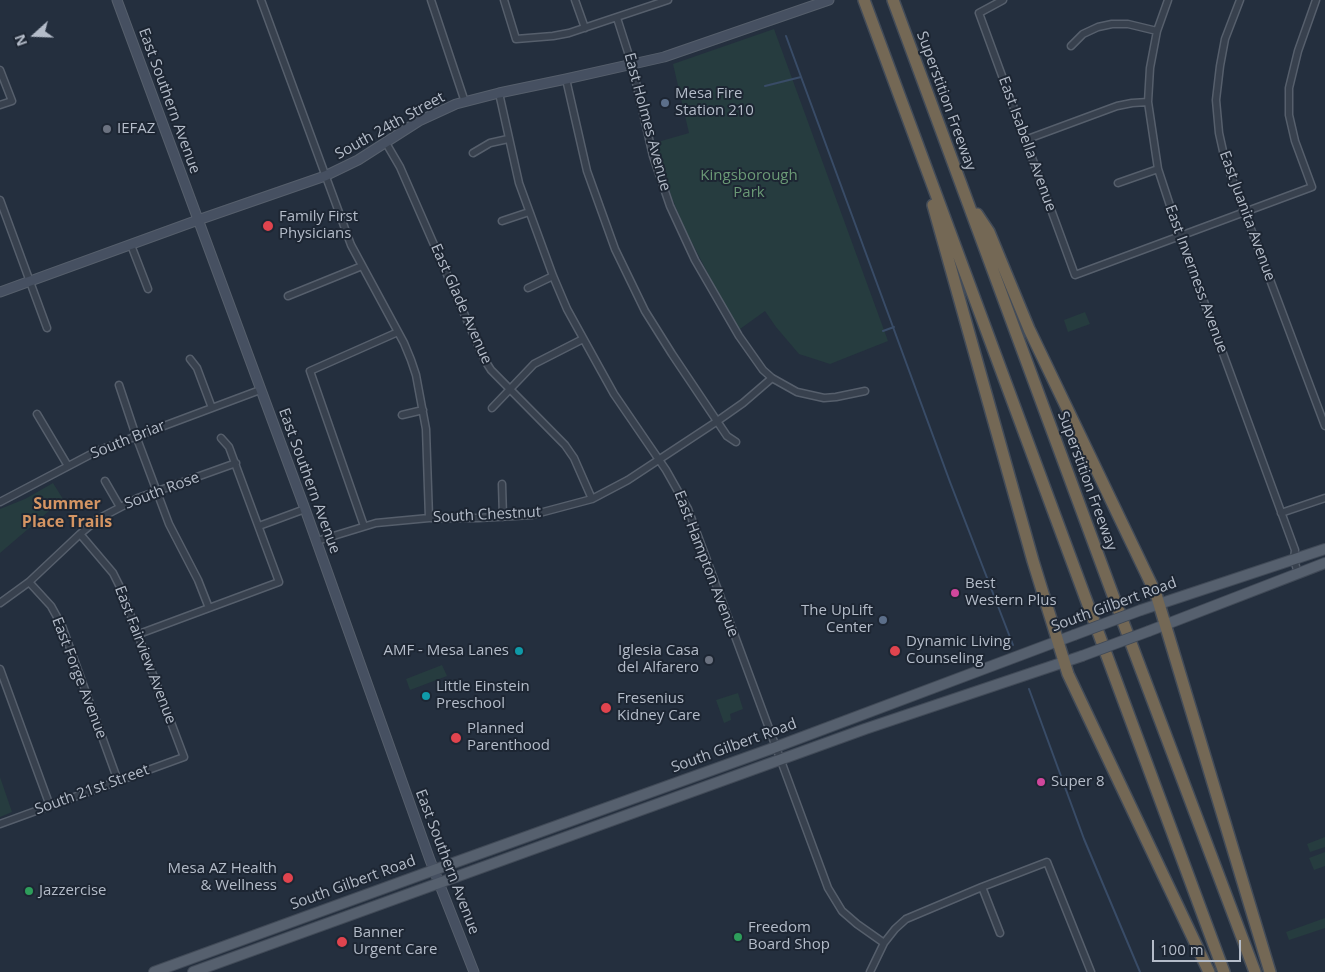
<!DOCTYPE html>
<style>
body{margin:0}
#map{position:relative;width:1325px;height:972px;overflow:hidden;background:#242f3e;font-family:"Open Sans",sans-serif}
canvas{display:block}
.north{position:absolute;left:10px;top:10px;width:50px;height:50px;-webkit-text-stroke:4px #1d2633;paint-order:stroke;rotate:250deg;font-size:14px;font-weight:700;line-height:20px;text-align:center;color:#b4bcc9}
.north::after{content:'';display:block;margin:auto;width:18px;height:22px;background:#b4bcc9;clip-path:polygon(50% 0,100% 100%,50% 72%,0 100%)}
.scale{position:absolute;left:1152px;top:940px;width:89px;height:22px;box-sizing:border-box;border:2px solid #b4bcc9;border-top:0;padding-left:6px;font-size:15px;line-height:18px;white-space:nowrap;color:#b4bcc9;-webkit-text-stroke:4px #1d2633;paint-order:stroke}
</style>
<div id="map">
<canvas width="1325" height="972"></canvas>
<div class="north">N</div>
<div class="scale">100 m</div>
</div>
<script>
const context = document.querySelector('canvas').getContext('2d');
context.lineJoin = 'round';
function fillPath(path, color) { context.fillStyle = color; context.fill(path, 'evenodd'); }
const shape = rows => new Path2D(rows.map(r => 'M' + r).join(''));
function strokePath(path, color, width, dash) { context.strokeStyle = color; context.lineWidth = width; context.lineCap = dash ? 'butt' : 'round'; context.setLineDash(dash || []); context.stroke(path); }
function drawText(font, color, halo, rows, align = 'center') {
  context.font = font + ' "Open Sans",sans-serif'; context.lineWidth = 4; context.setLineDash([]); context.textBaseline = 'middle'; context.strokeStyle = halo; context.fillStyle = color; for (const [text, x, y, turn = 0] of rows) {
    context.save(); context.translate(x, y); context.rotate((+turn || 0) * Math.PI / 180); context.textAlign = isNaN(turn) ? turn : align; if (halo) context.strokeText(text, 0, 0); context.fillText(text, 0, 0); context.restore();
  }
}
fillPath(shape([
 [774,29,888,341,830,364,799,354,776,327,765,311,740,329,718,293,684,227,672,198,654,143,689,133,673,64],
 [1085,312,1090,324,1068,332,1064,320],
 [53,483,63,499,0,553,0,509,25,499],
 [442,665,447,676,410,690,406,679],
 [738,693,743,709,730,714,731,720,724,723,716,700],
 [0,777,12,812,0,817],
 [1325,837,1325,847,1310,852,1307,844],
 [1325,852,1325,866,1314,870,1309,858],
 [1325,918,1325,928,1289,940,1286,932]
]), '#263c3f');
strokePath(shape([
 [786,36,950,482,1013,645],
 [765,86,801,77],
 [883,331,894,327],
 [1029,689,1084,839,1140,972]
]), '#394c67', 2);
const street = shape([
 [261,0,351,245,404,343,411,360,416,375,426,429,429,518],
 [431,0,465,102],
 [504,0,516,39,553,36,569,33,668,0],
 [575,0,585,28],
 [1003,0,979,13,1075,275,1312,187,1295,141,1289,115,1289,88,1298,51,1316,0],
 [1168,0,1157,31,1150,68,1148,102,1158,169,1180,236,1295,550,1294,560,1298,573],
 [1240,0,1225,39,1220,66,1216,100,1219,133,1225,160,1325,426],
 [617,18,632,65,653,156,670,206,695,260,739,336,763,370,772,378,797,392,824,398,836,397,865,391],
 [1071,46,1083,34,1098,27,1112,24,1128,24,1157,31],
 [0,70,12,101,0,105],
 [566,79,587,171,615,249,645,311,672,354,727,436,736,442],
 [499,93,519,183,553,276,567,309,599,367,614,394,666,470,688,509,828,888,842,911,857,924,884,943],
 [1025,140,1117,106,1132,103,1148,102],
 [386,143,400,167,484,359,491,370,565,445,574,458,592,499],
 [473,153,490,143,508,139],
 [1118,183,1158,169],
 [0,200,47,328],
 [502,221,529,212],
 [131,245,148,289],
 [528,288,553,276],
 [288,296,362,266],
 [190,359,197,368,212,408],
 [119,385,136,436,169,524,198,580,209,608],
 [492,408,534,364,583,339],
 [37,414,68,466],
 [402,415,423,410],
 [105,481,120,507],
 [502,484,503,517],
 [0,502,97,451,260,390],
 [1281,513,1325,498],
 [259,526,305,509],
 [364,526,310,371,398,332],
 [317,541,376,523,429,518,478,518,532,515,592,499,628,480,716,422,743,403,772,378],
 [29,582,51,606,62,626,118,781],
 [0,603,29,582,80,534,98,519,138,498,236,463],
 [139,634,279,582,229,447,221,438],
 [0,669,50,806],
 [0,824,184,757,120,587,113,573,80,534],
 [982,887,1000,933],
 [870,972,884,943,895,929,906,919,982,887,1047,862,1091,972]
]);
const secondary = shape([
 [117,0,305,509,430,860,474,972],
 [0,292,198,220,325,176,358,160,419,121,456,104,499,93,566,79,664,57,829,0]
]);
const primary = shape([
 [1141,610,1325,549],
 [1149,631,1325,563],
 [154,972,434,870,776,747,1074,635],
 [193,972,865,729,1082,656]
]);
const highway = shape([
 [864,0,1224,972],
 [893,0,1114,598,1255,972],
 [933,205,1033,561,1068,674,1209,972],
 [977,214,989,232,1029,329,1156,594,1270,972]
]);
strokePath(street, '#565f6c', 9);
strokePath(secondary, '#565f6c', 11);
strokePath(primary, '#414a57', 12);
strokePath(highway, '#434c59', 14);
strokePath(street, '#38414e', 6);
strokePath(secondary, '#465061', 9);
strokePath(primary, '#56606e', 10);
strokePath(highway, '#746855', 11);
const primaryBridge = shape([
 [1074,635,1141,610],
 [1082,656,1149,631]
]);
strokePath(primaryBridge, '#414a57', 12, []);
strokePath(primaryBridge, '#56606e', 10);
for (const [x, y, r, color] of [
 [665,103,5,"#5c6f8a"],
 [107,129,5,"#6b7280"],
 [268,226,6,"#e0444e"],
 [955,593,5,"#d1479c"],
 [883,620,5,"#5c6f8a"],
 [519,651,5,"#0f9aa8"],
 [895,651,6,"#e0444e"],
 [709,660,5,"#6b7280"],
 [426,696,5,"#0f9aa8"],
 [606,708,6,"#e0444e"],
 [456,738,6,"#e0444e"],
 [1041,782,5,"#d1479c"],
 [288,878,6,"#e0444e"],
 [29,891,5,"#2e9e5b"],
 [738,937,5,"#2e9e5b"],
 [342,942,6,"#e0444e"]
]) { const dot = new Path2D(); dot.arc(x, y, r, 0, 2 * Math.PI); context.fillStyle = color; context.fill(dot); strokePath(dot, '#1d2633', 2); }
drawText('15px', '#b4bcc9', '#1d2633', [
 ["Mesa Fire",675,94],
 ["Station 210",675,111],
 ["IEFAZ",117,129],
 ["Family First",279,217],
 ["Physicians",279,234],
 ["Best",965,584],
 ["Western Plus",965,601],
 ["The UpLift",873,611,"right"],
 ["Center",873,628,"right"],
 ["Dynamic Living",906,642],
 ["Counseling",906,659],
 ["AMF - Mesa Lanes",509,651,"right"],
 ["Iglesia Casa",699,651,"right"],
 ["del Alfarero",699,668,"right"],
 ["Little Einstein",436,687],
 ["Preschool",436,704],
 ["Fresenius",617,699],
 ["Kidney Care",617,716],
 ["Planned",467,729],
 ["Parenthood",467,746],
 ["Super 8",1051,782],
 ["Mesa AZ Health",277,869,"right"],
 ["& Wellness",277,886,"right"],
 ["Jazzercise",39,891],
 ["Freedom",748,928],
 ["Board Shop",748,945],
 ["Banner",353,933],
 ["Urgent Care",353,950]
], 'left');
drawText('15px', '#b4bcc9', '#1d2633', [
 ["East Southern Avenue",169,101,70],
 ["Superstition Freeway",946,101,70],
 ["East Holmes Avenue",647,122,75],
 ["South 24th Street",390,126,-29],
 ["East Isabella Avenue",1027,144,70],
 ["East Juanita Avenue",1247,216,70],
 ["East Inverness Avenue",1196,279,70],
 ["East Glade Avenue",461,304,66],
 ["South Briar",128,440,-22],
 ["East Southern Avenue",309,481,70],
 ["Superstition Freeway",1087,481,70],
 ["South Rose",162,491,-21],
 ["South Chestnut",487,515,-3],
 ["East Hampton Avenue",706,564,69],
 ["South Gilbert Road",1114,605,-20],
 ["East Fairview Avenue",145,655,69],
 ["East Forge Avenue",79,678,69],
 ["South Gilbert Road",734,746,-20],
 ["South 21st Street",92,790,-20],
 ["East Southern Avenue",447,862,69],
 ["South Gilbert Road",353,883,-20]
]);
drawText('15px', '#6b9a76', '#1d2633', [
 ["Kingsborough",749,176],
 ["Park",749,193]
]);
drawText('bold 16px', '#d59563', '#1d2633', [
 ["Summer",67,504],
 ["Place Trails",67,522]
]);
</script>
